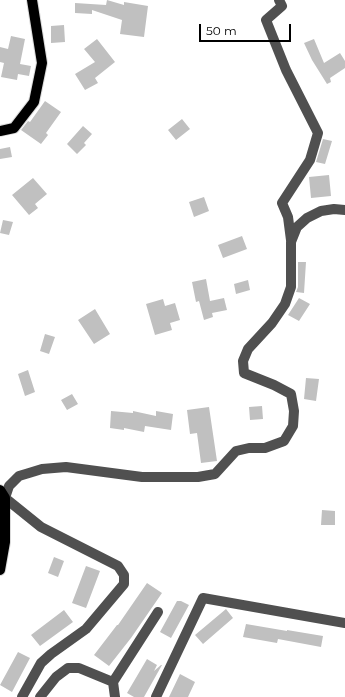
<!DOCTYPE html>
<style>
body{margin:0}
#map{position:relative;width:345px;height:697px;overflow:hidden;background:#fff;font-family:Montserrat,sans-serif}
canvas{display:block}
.scale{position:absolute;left:199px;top:24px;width:92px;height:18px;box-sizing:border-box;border:2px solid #000;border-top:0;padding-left:5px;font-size:12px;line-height:14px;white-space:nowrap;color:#000;-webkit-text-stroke:3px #fff;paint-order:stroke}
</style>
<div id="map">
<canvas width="345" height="697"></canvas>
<div class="scale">50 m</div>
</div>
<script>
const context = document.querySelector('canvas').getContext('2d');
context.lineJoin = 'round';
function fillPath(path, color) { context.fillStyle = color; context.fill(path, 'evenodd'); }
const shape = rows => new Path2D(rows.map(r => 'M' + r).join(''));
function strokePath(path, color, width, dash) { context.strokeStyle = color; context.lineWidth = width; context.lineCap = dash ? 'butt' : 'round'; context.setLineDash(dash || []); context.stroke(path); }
fillPath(shape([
 [107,0,124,5,124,2,148,6,144,37,120,34,122,20,92,10,92,14,75,13,75,3,106,5],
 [64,25,65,42,51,43,51,26],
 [11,36,25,39,20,64,31,66,29,76,18,74,17,80,1,77,4,63,0,62,0,47,8,49],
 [97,39,115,62,95,78,98,83,85,90,75,74,95,62,84,49],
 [314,39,324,63,340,53,345,61,345,68,330,78,331,82,327,84,312,60,304,43],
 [45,101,61,112,46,133,48,135,41,144,21,130,28,121,30,122],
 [182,119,190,129,176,140,168,130],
 [83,126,92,134,84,143,86,145,77,154,67,144],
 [323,139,332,141,325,164,316,162],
 [10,147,12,157,0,159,0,149],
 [329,175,331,196,311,198,309,177],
 [33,178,47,194,35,204,38,208,29,215,12,195],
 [204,197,209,211,194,217,189,202],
 [3,220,13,222,9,235,0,233],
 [242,236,247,249,223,258,218,245],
 [298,262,306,262,304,293,296,292,298,287],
 [206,279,210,301,224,298,227,310,212,313,213,317,204,320,199,301,196,302,192,282],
 [248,280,250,290,236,294,234,284],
 [299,298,310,304,299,321,288,315],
 [163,299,165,306,175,303,180,320,170,323,172,330,155,335,146,304],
 [95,309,110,334,94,344,78,320],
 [45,334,55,337,49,354,40,351],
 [28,370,35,392,25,396,18,374],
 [306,378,319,379,316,401,304,399],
 [72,394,78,404,67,410,61,400],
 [262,406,263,419,250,420,249,407],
 [209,407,217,461,201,463,197,433,190,434,187,410],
 [111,411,133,413,133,411,156,416,156,411,173,414,171,430,145,426,144,432,124,428,124,430,110,428],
 [322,510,335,511,335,525,321,525],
 [54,557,64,561,58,577,48,573],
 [86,566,100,571,86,608,72,603],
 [147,583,162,593,131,638,109,666,94,655,117,625,118,625],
 [177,601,181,601,189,605,171,638,160,632],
 [226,609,233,618,203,644,195,635],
 [64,610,73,622,40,646,31,635],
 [246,624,287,631,287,630,323,636,321,647,278,639,277,643,243,637],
 [18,652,30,658,12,692,0,685],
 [147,659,157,665,154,671,161,665,162,665,144,697,134,697,127,693],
 [180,674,195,682,188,697,169,697]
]), '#c0c0c0');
const major = shape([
 [0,131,14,128,34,102,42,63,32,0],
 [0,490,5,498,5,542,0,570]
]);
strokePath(major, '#dbdbdb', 12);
strokePath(shape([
 [279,0,282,6,266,20,286,70,318,133,310,160,282,203,288,217,291,240],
 [22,697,41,663,51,654,86,629,124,584,124,575,118,566,41,527,5,498,9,486,19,476,29,473,42,469,66,467,142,477,198,477,215,474,236,451,249,448,265,448,284,441,293,426,294,411,291,394,274,385,244,373,243,361,248,349,272,323,285,304,291,287,291,242,297,227,307,218,321,211,334,209,345,210],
 [40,697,56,677,68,668,79,668,113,682],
 [115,697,113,682,158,612],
 [156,697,203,598,345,623]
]), '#505050', 10);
strokePath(major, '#000', 10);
</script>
